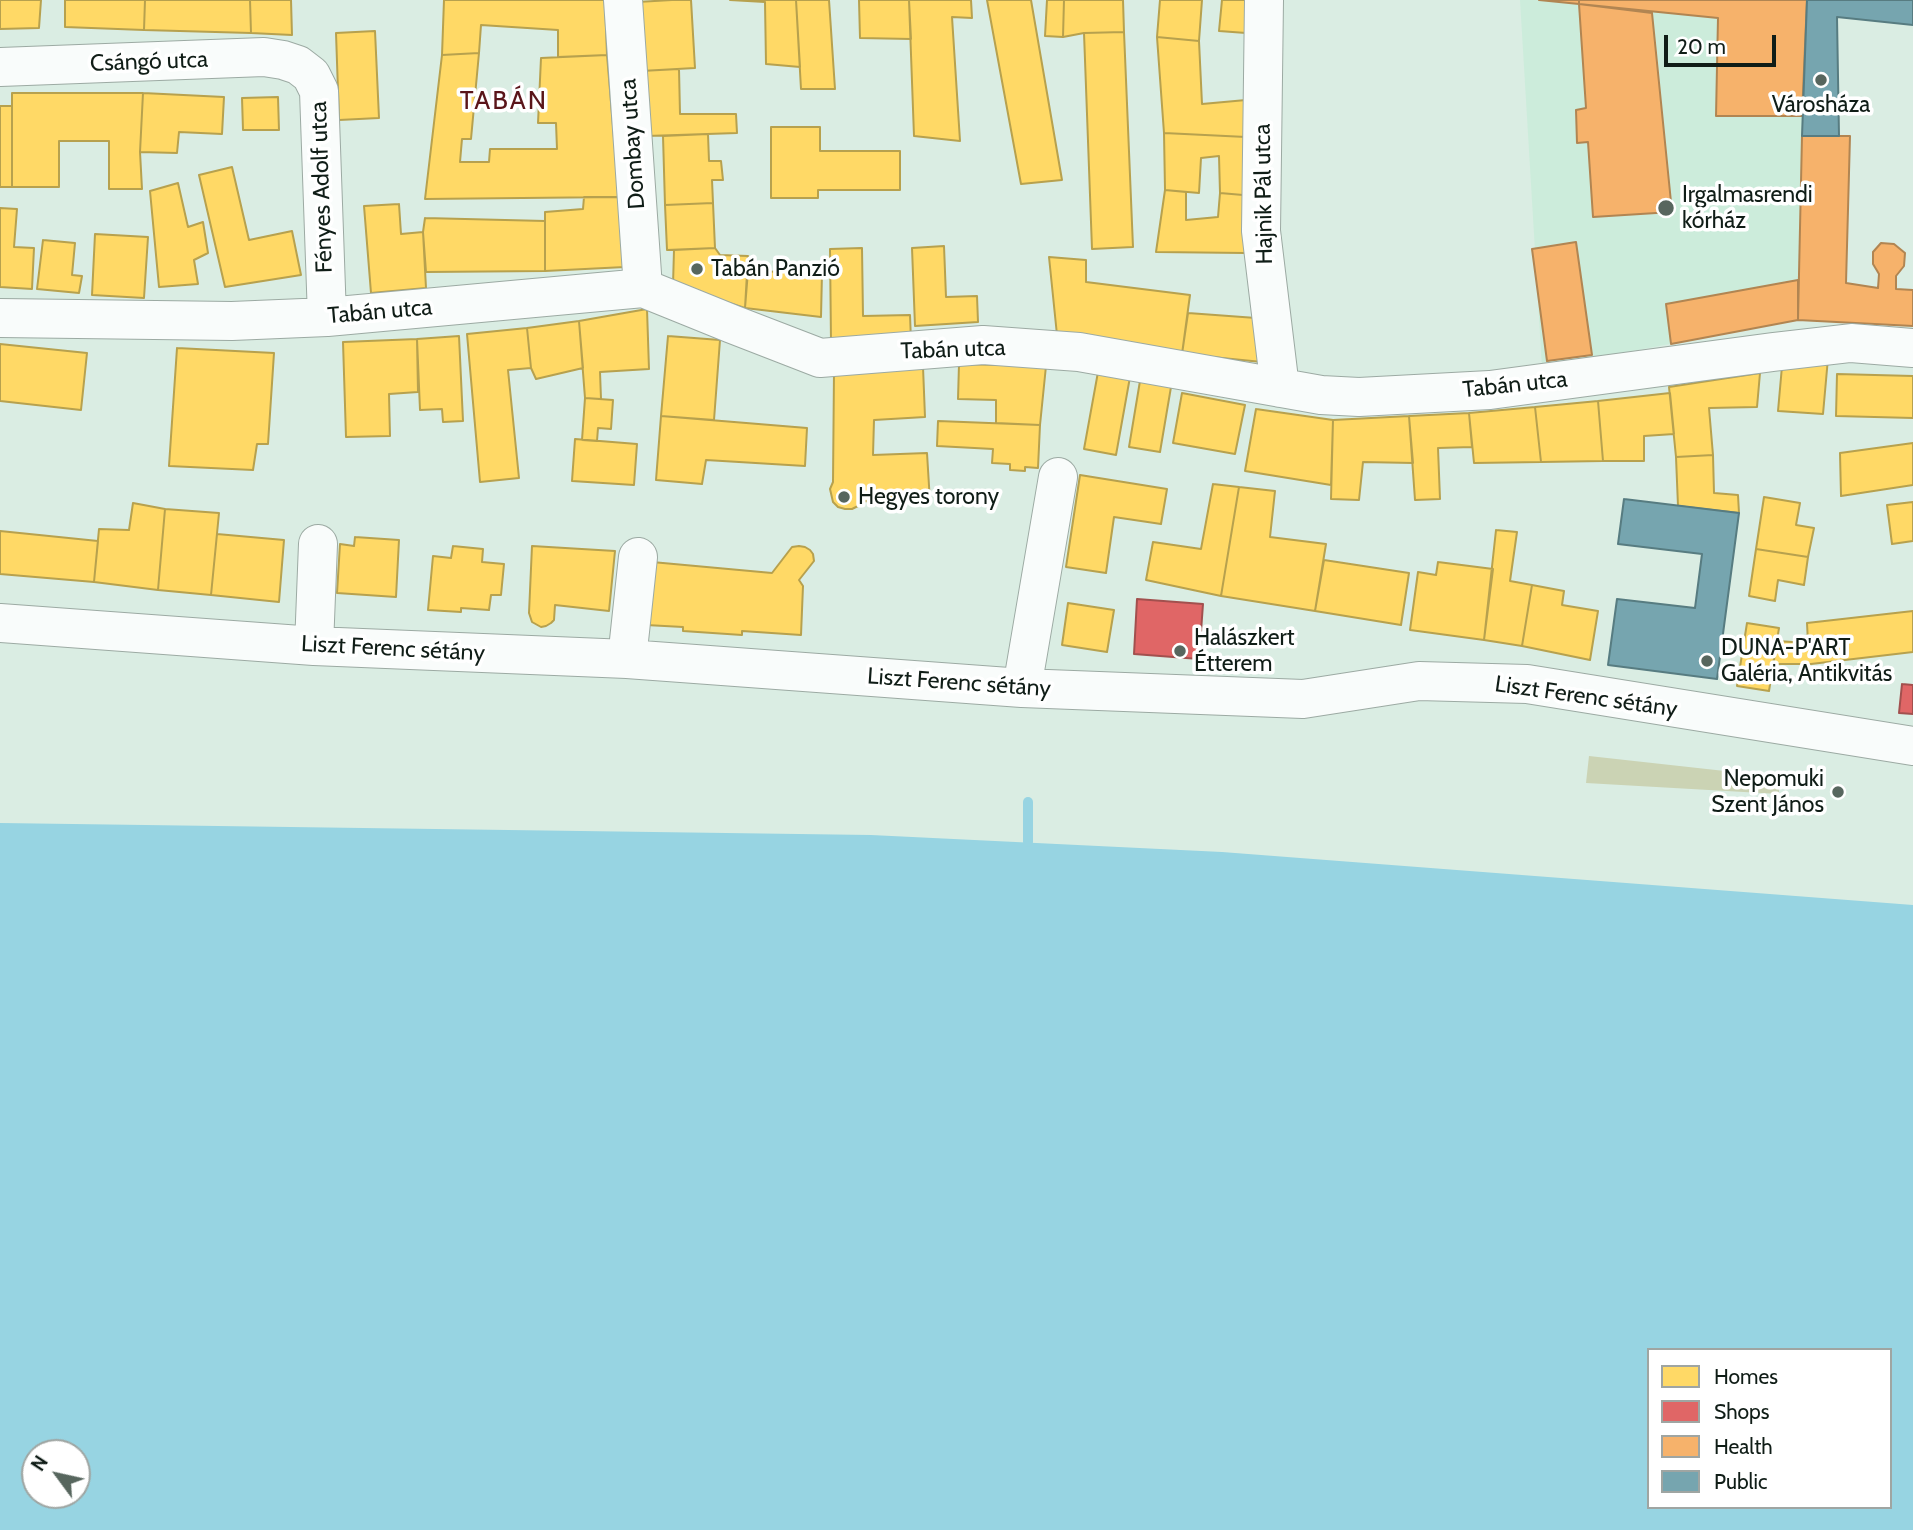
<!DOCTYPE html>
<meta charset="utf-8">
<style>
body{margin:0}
#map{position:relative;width:1913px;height:1530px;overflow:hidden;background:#daede3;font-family:Cabin,sans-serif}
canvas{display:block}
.legend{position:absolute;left:1647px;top:1348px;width:245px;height:161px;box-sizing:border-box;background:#fff;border:2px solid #9fa5a2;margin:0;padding:9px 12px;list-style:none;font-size:21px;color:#101d17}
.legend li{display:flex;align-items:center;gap:14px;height:35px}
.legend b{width:35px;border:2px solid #9fa5a2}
.north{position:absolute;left:21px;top:1439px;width:70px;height:70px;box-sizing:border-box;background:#fff;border:2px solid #9fa5a2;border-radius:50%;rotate:303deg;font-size:19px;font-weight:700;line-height:28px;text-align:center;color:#101d17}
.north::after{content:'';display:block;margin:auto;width:24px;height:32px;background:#57665e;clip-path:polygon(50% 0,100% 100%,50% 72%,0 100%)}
.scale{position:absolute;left:1664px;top:35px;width:112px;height:32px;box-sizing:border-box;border:4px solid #101d17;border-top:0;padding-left:9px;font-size:21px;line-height:24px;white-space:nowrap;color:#101d17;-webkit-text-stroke:5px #fff;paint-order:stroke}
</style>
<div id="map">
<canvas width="1913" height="1530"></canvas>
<ul class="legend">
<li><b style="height:19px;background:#ffd966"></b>Homes</li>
<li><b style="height:19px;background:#e06666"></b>Shops</li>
<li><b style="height:19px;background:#f6b26b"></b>Health</li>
<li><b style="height:19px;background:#76a5af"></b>Public</li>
</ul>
<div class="north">N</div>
<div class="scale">20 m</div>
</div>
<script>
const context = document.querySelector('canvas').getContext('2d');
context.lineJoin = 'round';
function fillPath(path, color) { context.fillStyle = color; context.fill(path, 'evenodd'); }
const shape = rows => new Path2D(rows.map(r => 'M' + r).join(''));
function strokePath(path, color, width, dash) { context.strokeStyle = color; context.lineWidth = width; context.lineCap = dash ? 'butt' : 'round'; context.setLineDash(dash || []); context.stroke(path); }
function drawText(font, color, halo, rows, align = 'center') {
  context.font = font + ' Cabin,sans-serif'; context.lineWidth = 7; context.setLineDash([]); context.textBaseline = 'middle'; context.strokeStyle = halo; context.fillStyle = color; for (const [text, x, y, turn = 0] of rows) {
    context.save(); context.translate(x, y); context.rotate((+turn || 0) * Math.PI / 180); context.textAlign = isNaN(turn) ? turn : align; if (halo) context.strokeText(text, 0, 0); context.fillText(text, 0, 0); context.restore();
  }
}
fillPath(shape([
 [1520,0,1807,0,1798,320,1542,368]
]), '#ccecdb');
fillPath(shape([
 [1589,756,1779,777,1779,794,1586,783]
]), '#cbd3b4');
fillPath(shape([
 [0,823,871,835,1222,852,1913,905,1913,1530,0,1530],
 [1649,1350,1890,1350,1890,1507,1649,1507],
 [35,1453,77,1453,77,1495,35,1495]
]), '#97d4e2');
const homes = shape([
 [0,0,41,0,39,28,0,29,0,0],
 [65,0,145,0,144,30,65,27,65,0],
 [145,0,250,0,251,33,144,30,145,0],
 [250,0,291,0,292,35,251,33,250,0],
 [444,0,605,0,607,55,558,57,558,30,481,25,479,53,442,55,444,0],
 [672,0,691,0,695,68,641,71,637,2,672,0],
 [730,0,796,0,800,67,766,64,765,2,730,0],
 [796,0,829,0,835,89,801,89,796,0],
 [859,0,909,0,911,39,860,38,859,0],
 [909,0,971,0,972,18,952,17,960,141,914,136,909,0],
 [987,0,1031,0,1062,180,1021,184,987,0],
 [1047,0,1064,0,1063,37,1045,36,1047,0],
 [1064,0,1123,0,1124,32,1084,33,1063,37,1064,0],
 [1160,0,1202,0,1199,41,1157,37,1160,0],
 [1222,0,1248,0,1246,33,1219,31,1222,0],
 [375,31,379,118,339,120,336,33,375,31],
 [1124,32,1133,247,1092,249,1084,33,1124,32],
 [1157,37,1199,41,1202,104,1246,100,1246,137,1164,133,1157,37],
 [479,53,471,139,462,139,460,162,489,162,490,149,557,149,556,123,538,123,541,58,607,55,619,197,425,199,442,55,479,53],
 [679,69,680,114,736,114,737,133,647,136,641,71,679,69],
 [12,93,143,93,140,152,142,189,109,189,109,141,59,141,59,187,12,187,12,93],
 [143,93,224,97,222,134,179,132,177,153,140,152,143,93],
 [278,97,279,130,243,130,242,98,278,97],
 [0,106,12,106,12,187,0,187,0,106],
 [771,127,820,127,820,151,900,151,900,190,818,190,818,198,771,198,771,127],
 [1164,133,1246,137,1243,195,1220,193,1219,156,1201,158,1199,193,1165,190,1164,133],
 [708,134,709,161,721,161,723,180,712,180,713,203,665,205,663,136,708,134],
 [232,167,249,240,292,231,301,275,225,287,199,175,232,167],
 [178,183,188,227,203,222,208,253,194,260,198,284,159,287,150,191,178,183],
 [1165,190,1186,192,1186,220,1218,217,1220,193,1243,195,1245,253,1156,252,1165,190],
 [584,197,619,197,625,267,545,271,545,212,583,209,584,197],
 [713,203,715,248,667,250,665,205,713,203],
 [399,204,401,234,423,232,426,288,371,293,364,206,399,204],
 [0,208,17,209,14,247,34,248,32,289,0,287,0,208],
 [425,218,545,221,545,271,426,272,423,232,425,218],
 [95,234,148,237,144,298,92,295,95,234],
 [43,240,75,243,72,275,82,276,79,293,37,289,43,240],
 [944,246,946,297,977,296,978,322,915,326,912,248,944,246],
 [715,248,720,255,748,256,745,308,673,285,674,250,715,248],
 [862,248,863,316,910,315,911,341,831,342,830,249,862,248],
 [1049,257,1086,260,1086,282,1190,295,1182,354,1057,335,1049,257],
 [748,271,822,273,821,317,745,308,748,271],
 [647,309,649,369,600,372,601,399,585,398,579,321,647,309],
 [1188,313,1256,318,1262,362,1182,354,1188,313],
 [579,321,583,368,536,379,531,368,527,328,579,321],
 [527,328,531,368,508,370,519,478,480,482,467,334,527,328],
 [459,336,463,421,443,422,442,409,420,410,417,339,459,336],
 [668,336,720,340,714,420,661,416,668,336],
 [417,339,418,392,389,394,390,436,346,437,343,342,417,339],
 [0,344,87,353,81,410,0,401,0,344],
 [177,348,274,353,268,444,257,444,253,470,169,466,177,348],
 [1783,355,1828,358,1823,414,1778,411,1783,355],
 [959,364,1046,366,1040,425,996,423,996,400,958,399,959,364],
 [923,367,925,417,874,420,873,455,927,453,930,502,863,501,858,506,852,509,845,509,838,507,833,502,830,489,833,482,834,372,923,367],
 [1098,372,1130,377,1116,455,1084,449,1098,372],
 [1760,373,1757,407,1709,408,1713,455,1676,457,1669,387,1760,373],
 [1837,374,1913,376,1913,418,1836,416,1837,374],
 [1140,381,1171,387,1160,452,1129,447,1140,381],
 [1182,393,1245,405,1235,454,1173,443,1182,393],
 [1670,393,1674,434,1644,436,1644,461,1603,461,1598,401,1670,393],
 [585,398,613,400,611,429,598,428,597,441,582,440,585,398],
 [1598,401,1603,461,1541,462,1535,407,1598,401],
 [1535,407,1541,462,1474,463,1469,413,1535,407],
 [1256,409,1333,420,1331,485,1245,471,1256,409],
 [1469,413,1472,447,1438,448,1440,499,1415,500,1409,416,1469,413],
 [661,416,807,428,805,466,706,460,702,484,656,480,661,416],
 [1409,416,1413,463,1363,462,1359,500,1331,499,1333,420,1409,416],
 [938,421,1040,425,1038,468,1025,467,1025,471,1010,470,1010,464,992,463,993,449,937,446,938,421],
 [575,439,637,444,634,485,572,481,575,439],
 [1913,443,1913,485,1841,496,1840,453,1913,443],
 [1713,455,1714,493,1738,495,1739,513,1678,506,1676,457,1713,455],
 [1080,475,1167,489,1161,524,1114,517,1106,573,1066,567,1080,475],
 [1213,484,1239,487,1221,596,1146,580,1153,542,1201,549,1213,484],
 [1239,487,1275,491,1270,537,1326,544,1315,611,1221,596,1239,487],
 [1764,497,1800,503,1796,525,1814,528,1808,557,1756,549,1764,497],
 [1913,502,1913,541,1892,544,1887,505,1913,502],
 [133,503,165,509,158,590,94,582,99,529,129,530,133,503],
 [165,509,219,513,211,595,158,590,165,509],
 [1496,530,1517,532,1510,581,1532,585,1522,646,1484,640,1496,530],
 [0,531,98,541,94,582,0,574,0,531],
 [217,534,284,540,279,602,211,595,217,534],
 [355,537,399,540,396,597,337,593,340,544,354,546,355,537],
 [453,546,483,549,482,562,504,564,501,595,491,595,489,610,461,608,461,612,428,610,433,556,451,558,453,546],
 [532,546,615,551,609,611,555,605,554,620,551,623,546,626,541,627,532,622,529,613,532,546],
 [799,546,805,547,810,550,813,554,814,561,799,580,803,586,801,635,742,631,742,635,683,631,683,627,646,625,652,562,772,573,792,547,799,546],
 [1756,549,1808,557,1804,585,1778,580,1775,601,1749,596,1756,549],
 [1324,560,1409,573,1401,625,1315,611,1324,560],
 [1438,562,1493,569,1484,640,1410,630,1418,572,1436,575,1438,562],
 [1532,585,1564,591,1562,605,1598,611,1590,660,1522,646,1532,585],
 [1068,603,1114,610,1107,652,1062,645,1068,603],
 [1913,611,1913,652,1811,664,1773,664,1777,641,1808,643,1807,623,1913,611],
 [1747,623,1779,628,1769,691,1737,686,1747,623]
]);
fillPath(homes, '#ffd966');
strokePath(homes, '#b7a14e', 2);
const shops = shape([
 [1137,599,1203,604,1199,659,1134,654,1137,599],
 [1902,684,1913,685,1913,714,1899,713,1902,684]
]);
fillPath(shops, '#e06666');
strokePath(shops, '#a2504e', 2);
const health = shape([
 [1539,0,1579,0,1579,4,1539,0],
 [1579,0,1807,0,1802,116,1716,116,1718,18,1579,4,1579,0],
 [1579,4,1652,13,1672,212,1593,217,1588,142,1577,143,1576,110,1586,108,1579,4],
 [1802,136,1850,136,1846,283,1878,288,1879,274,1873,264,1873,252,1881,243,1894,244,1905,253,1904,266,1896,276,1896,289,1913,290,1913,326,1798,320,1802,136],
 [1576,242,1592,355,1547,361,1532,249,1576,242],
 [1798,280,1798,320,1671,344,1666,304,1798,280]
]);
fillPath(health, '#f6b26b');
strokePath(health, '#b18552', 2);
const public = shape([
 [1807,0,1913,0,1913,25,1837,17,1839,136,1802,136,1807,0],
 [1624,499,1739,513,1717,679,1608,665,1617,599,1695,608,1702,554,1618,544,1624,499]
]);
fillPath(public, '#76a5af');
strokePath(public, '#577c81', 2);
strokePath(shape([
 [1028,802,1028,842]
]), '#97d4e2', 10);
const minor = shape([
 [623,0,643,288],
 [1264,0,1261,231,1280,388],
 [0,67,264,57,283,60,298,65,311,75,319,91,327,317],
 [0,318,232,321,327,317,643,288,732,324,820,358,983,345,1079,352,1321,395,1359,397,1490,390,1773,352,1851,343,1913,348],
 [0,623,314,646,627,659,1022,688,1303,699,1419,681,1527,684,1913,746],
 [314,646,318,544],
 [627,659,638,557],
 [1022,688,1058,477]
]);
strokePath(minor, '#9caaa3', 40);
strokePath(minor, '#f9fcfb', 38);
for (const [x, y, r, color] of [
 [1821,80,7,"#57665e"],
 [1666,208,9,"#57665e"],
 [697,269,7,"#57665e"],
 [844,497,7,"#57665e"],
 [1180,651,7,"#57665e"],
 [1707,661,7,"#57665e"],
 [1838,792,7,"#57665e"]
]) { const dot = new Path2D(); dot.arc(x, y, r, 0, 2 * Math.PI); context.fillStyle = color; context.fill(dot); strokePath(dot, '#fff', 2.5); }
drawText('23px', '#101d17', '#fff', [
 ["Csángó utca",149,62,-2],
 ["Dombay utca",633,144,-94],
 ["Fényes Adolf utca",322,187,-92],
 ["Hajnik Pál utca",1264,194,-91],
 ["Tabán utca",380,312,-5],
 ["Tabán utca",953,350,-2],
 ["Tabán utca",1515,385,-6],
 ["Liszt Ferenc sétány",393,649,3],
 ["Liszt Ferenc sétány",959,683,4],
 ["Liszt Ferenc sétány",1586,697,8]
]);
drawText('23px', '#101d17', '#fff', [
 ["Városháza",1821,105,"center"],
 ["Irgalmasrendi",1682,195],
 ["kórház",1682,221],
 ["Tabán Panzió",711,269],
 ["Hegyes torony",858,497],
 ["Halászkert",1194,638],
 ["Étterem",1194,664],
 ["DUNA-P'ART",1721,648],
 ["Galéria, Antikvitás",1721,674],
 ["Nepomuki",1824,779,"right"],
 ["Szent János",1824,805,"right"]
], 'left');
context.letterSpacing = '2px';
drawText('26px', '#5a1519', '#fff', [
 ["TABÁN",504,101]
]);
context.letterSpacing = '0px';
</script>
